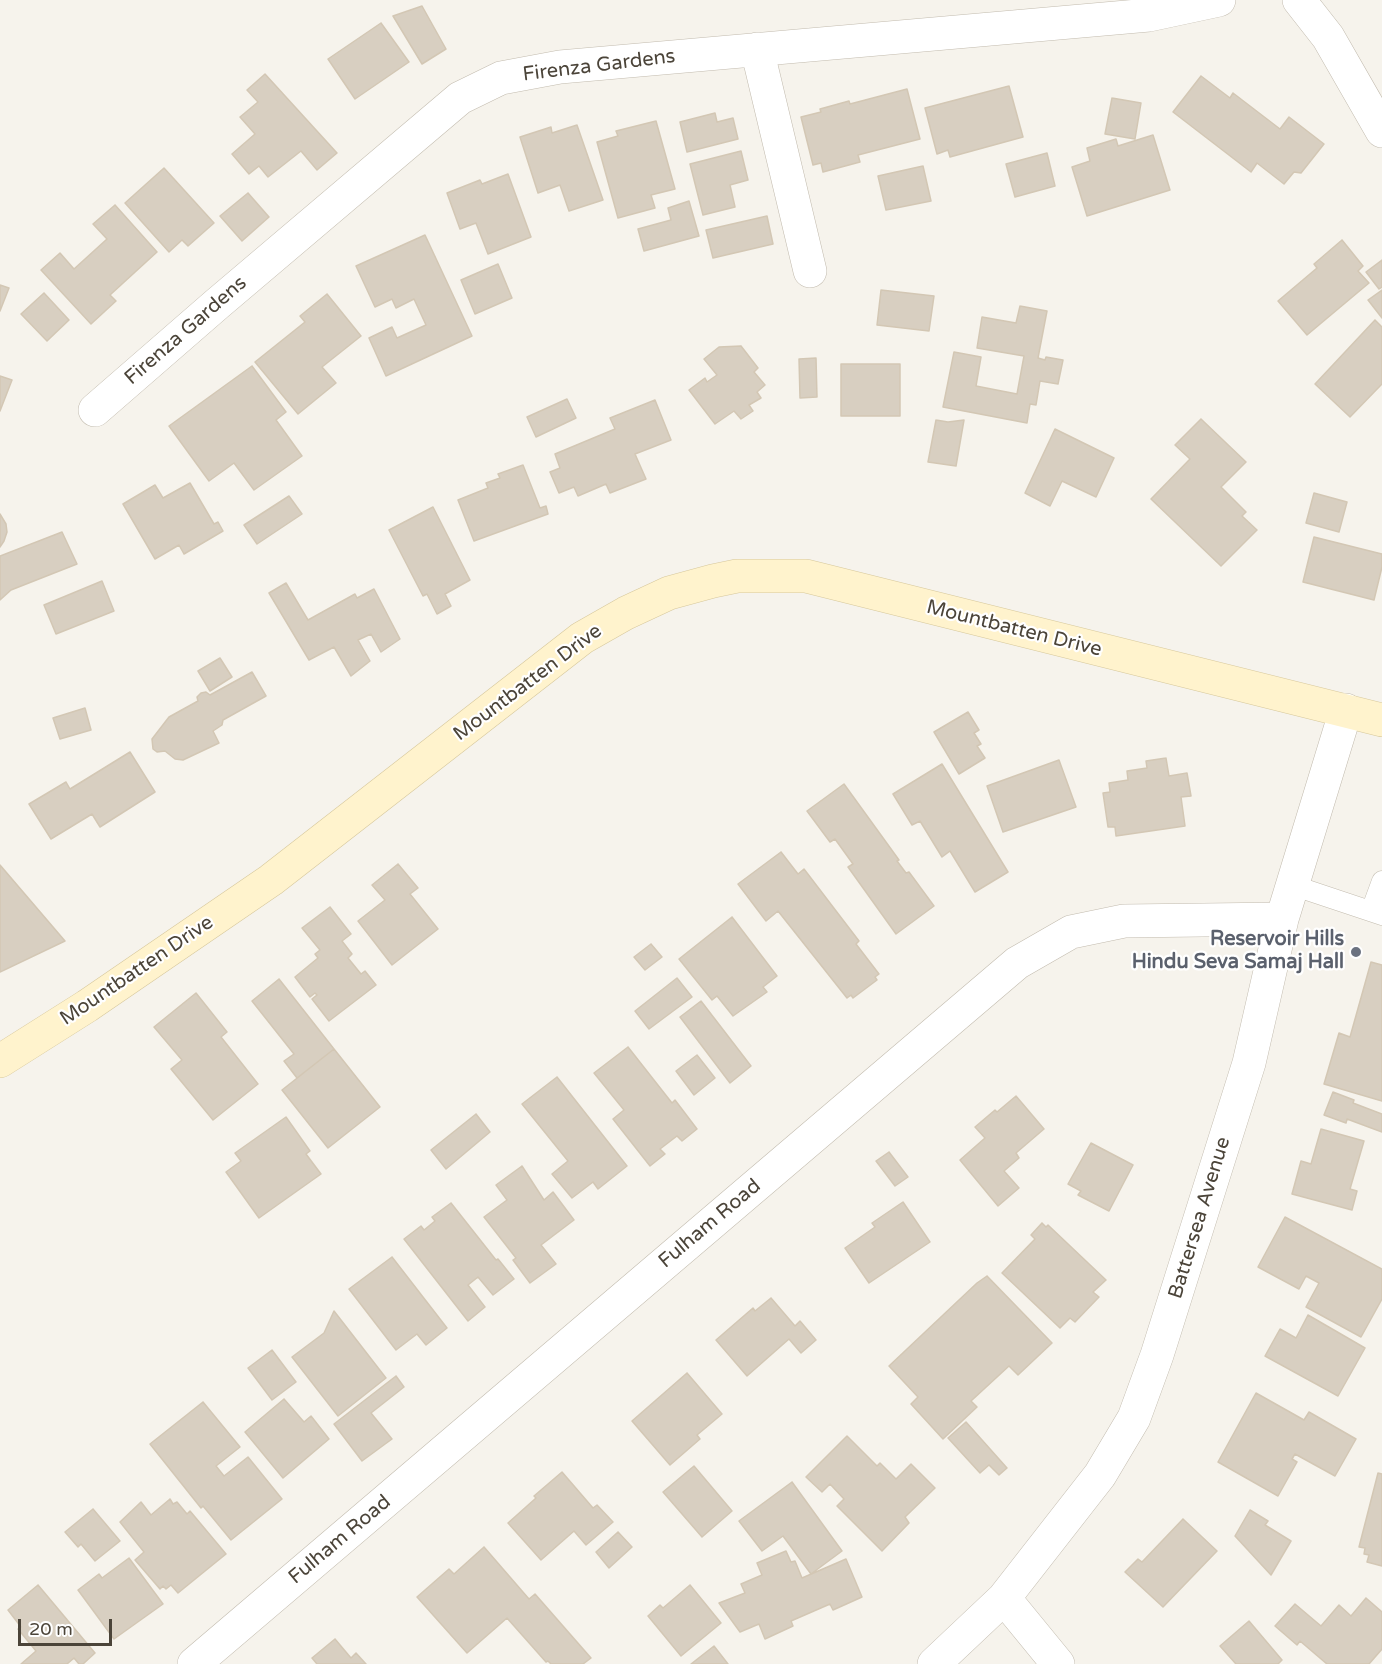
<!DOCTYPE html>
<style>
body{margin:0}
#map{position:relative;width:1382px;height:1664px;overflow:hidden;background:#f6f3ec;font-family:"Varela Round",sans-serif}
canvas{display:block}
.scale{position:absolute;left:18px;top:1619px;width:94px;height:27px;box-sizing:border-box;border:3px solid #4b4439;border-top:0;padding-left:8px;font-size:18px;line-height:21px;white-space:nowrap;color:#4b4439;-webkit-text-stroke:4px #fff;paint-order:stroke}
</style>
<div id="map">
<canvas width="1382" height="1664"></canvas>
<div class="scale">20 m</div>
</div>
<script>
const context = document.querySelector('canvas').getContext('2d');
context.lineJoin = 'round';
function fillPath(path, color) { context.fillStyle = color; context.fill(path, 'evenodd'); }
const shape = rows => new Path2D(rows.map(r => 'M' + r).join(''));
function strokePath(path, color, width, dash) { context.strokeStyle = color; context.lineWidth = width; context.lineCap = dash ? 'butt' : 'round'; context.setLineDash(dash || []); context.stroke(path); }
function drawText(font, color, halo, rows, align = 'center') {
  context.font = font + ' "Varela Round",sans-serif'; context.lineWidth = 4.5; context.setLineDash([]); context.textBaseline = 'middle'; context.strokeStyle = halo; context.fillStyle = color; for (const [text, x, y, turn = 0] of rows) {
    context.save(); context.translate(x, y); context.rotate((+turn || 0) * Math.PI / 180); context.textAlign = isNaN(turn) ? turn : align; if (halo) context.strokeText(text, 0, 0); context.fillText(text, 0, 0); context.restore();
  }
}
const building = shape([
 [422,6,446,49,422,64,393,16,422,6],
 [381,23,409,62,355,99,328,59,381,23],
 [265,74,337,153,317,170,301,151,268,177,259,166,249,174,232,154,255,134,240,117,258,102,247,90,265,74],
 [1201,76,1230,98,1233,93,1280,129,1289,117,1324,144,1301,173,1294,172,1284,184,1257,163,1251,172,1173,112,1201,76],
 [1009,86,1023,137,950,157,948,150,937,154,925,108,1009,86],
 [907,89,920,139,858,155,860,162,823,172,821,163,813,165,801,117,821,112,820,109,849,101,850,104,907,89],
 [1112,98,1141,103,1135,139,1105,134,1112,98],
 [715,113,717,122,733,118,738,139,687,152,680,122,715,113],
 [656,121,675,189,651,195,655,208,618,218,597,142,618,136,616,131,656,121],
 [577,125,603,200,569,211,560,185,538,193,520,137,551,127,552,133,577,125],
 [1153,135,1170,190,1087,216,1072,167,1090,161,1087,148,1116,139,1118,146,1153,135],
 [741,151,748,180,730,185,735,207,703,215,690,164,741,151],
 [1047,153,1055,186,1015,197,1006,164,1047,153],
 [923,166,931,201,886,210,878,176,923,166],
 [164,168,214,223,188,246,182,240,169,252,125,203,164,168],
 [508,174,531,237,488,254,476,223,460,229,447,193,480,180,482,184,508,174],
 [248,193,269,217,242,241,220,216,248,193],
 [689,201,699,236,644,251,638,229,671,220,668,208,689,201],
 [115,205,157,252,110,295,116,301,91,324,41,270,60,253,74,269,107,239,93,224,115,205],
 [767,216,773,244,713,258,706,230,767,216],
 [425,235,472,336,386,376,369,338,392,327,397,338,426,325,414,299,396,308,392,299,375,307,356,266,425,235],
 [1342,240,1363,266,1358,271,1369,283,1307,335,1278,301,1317,268,1314,264,1342,240],
 [1382,260,1382,287,1379,289,1366,272,1382,260],
 [498,264,512,298,475,314,461,280,498,264],
 [0,285,9,288,0,311,0,285],
 [881,290,934,296,929,331,877,325,881,290],
 [1382,290,1382,318,1368,300,1382,290],
 [44,293,69,320,47,341,21,314,44,293],
 [327,294,361,336,322,367,336,383,298,414,255,362,305,322,300,316,327,294],
 [1020,306,1047,311,1038,358,1045,360,1046,357,1063,360,1058,384,1040,381,1036,405,1030,404,1027,423,943,407,954,352,981,357,976,386,1017,394,1024,356,977,348,982,317,1016,323,1020,306],
 [1375,320,1382,327,1382,384,1350,417,1315,384,1375,320],
 [741,346,758,368,754,372,765,385,757,392,761,398,749,405,753,411,741,419,734,411,715,424,689,390,705,378,707,382,717,375,704,359,719,347,741,346],
 [816,358,817,397,800,398,799,359,816,358],
 [841,364,900,364,900,416,841,416,841,364],
 [252,366,286,412,276,420,302,456,254,490,234,463,209,481,169,426,252,366],
 [0,376,12,380,0,411,0,376],
 [567,399,576,418,536,437,527,417,567,399],
 [655,400,671,440,635,454,646,479,610,493,606,484,578,496,574,487,559,493,550,472,560,468,555,454,615,429,610,418,655,400],
 [1201,419,1246,462,1221,487,1246,512,1242,516,1257,530,1221,566,1151,499,1190,459,1175,445,1201,419],
 [936,420,948,422,964,420,956,466,928,462,936,420],
 [1055,429,1114,458,1096,497,1062,481,1050,506,1025,493,1055,429],
 [523,465,540,508,546,506,548,514,474,541,458,500,488,488,486,483,500,478,498,474,523,465],
 [190,483,214,524,218,522,223,531,184,554,179,545,155,559,123,504,155,485,163,498,190,483],
 [1314,493,1347,502,1339,532,1306,523,1314,493],
 [289,496,302,514,257,544,244,525,289,496],
 [433,507,470,580,445,594,451,606,437,614,427,594,423,596,389,530,433,507],
 [0,514,6,524,7,532,4,541,0,547,0,514],
 [62,532,77,564,11,590,0,600,0,556,62,532],
 [1314,537,1382,554,1382,567,1374,600,1303,582,1314,537],
 [102,581,114,611,56,634,44,605,102,581],
 [286,583,308,620,355,594,357,598,374,589,400,639,381,652,371,634,358,640,370,661,351,676,334,647,309,660,269,593,286,583],
 [220,658,232,677,210,691,198,671,220,658],
 [252,672,266,696,223,720,222,725,213,731,219,743,183,760,175,759,165,751,157,752,153,749,152,739,169,717,198,701,197,697,201,693,206,692,210,695,252,672],
 [85,708,91,730,60,739,53,718,85,708],
 [968,712,979,730,974,733,981,744,977,746,985,758,959,774,934,732,968,712],
 [130,752,155,792,100,827,92,814,51,839,29,804,66,782,70,789,130,752],
 [1166,758,1169,776,1187,773,1191,796,1181,797,1185,826,1116,836,1115,827,1108,827,1103,793,1110,792,1109,783,1128,780,1127,771,1147,768,1146,761,1166,758],
 [1059,760,1076,807,1003,832,987,786,1059,760],
 [942,764,1008,872,975,892,950,851,942,857,920,821,912,825,893,794,942,764],
 [844,784,899,860,897,861,906,873,909,872,934,906,896,934,848,867,853,864,835,839,830,842,807,811,844,784],
 [781,852,798,874,804,869,859,941,856,944,879,974,875,977,877,980,853,998,851,995,847,998,778,911,766,921,738,884,781,852],
 [398,864,418,888,410,894,438,929,392,965,358,921,385,900,372,885,398,864],
 [0,865,65,941,0,972,0,865],
 [330,907,351,934,342,941,352,954,348,958,361,974,365,971,376,985,329,1021,312,999,317,995,315,993,310,997,295,977,318,958,315,954,320,950,302,928,330,907],
 [732,917,777,976,763,987,767,992,733,1016,717,996,712,1000,679,959,732,917],
 [651,944,662,957,645,970,634,957,651,944],
 [1371,962,1382,965,1382,1101,1324,1084,1339,1033,1350,1037,1371,962],
 [677,978,692,997,649,1029,635,1011,677,978],
 [279,979,334,1049,297,1078,284,1061,294,1054,252,1001,279,979],
 [196,993,227,1032,221,1037,258,1084,213,1120,171,1069,182,1060,154,1027,196,993],
 [701,1001,751,1066,730,1083,680,1017,701,1001],
 [628,1047,672,1103,675,1100,697,1129,682,1141,677,1136,660,1149,665,1154,650,1166,613,1119,624,1110,594,1073,628,1047],
 [334,1049,380,1107,328,1148,282,1090,334,1049],
 [697,1055,715,1078,694,1095,676,1071,697,1055],
 [557,1077,627,1166,598,1189,593,1182,572,1198,552,1174,568,1161,522,1104,557,1077],
 [1333,1092,1354,1100,1353,1103,1382,1114,1382,1132,1347,1119,1346,1123,1324,1115,1333,1092],
 [1016,1096,1044,1129,1016,1153,1019,1158,1004,1171,1019,1188,998,1206,960,1160,985,1138,975,1127,995,1110,997,1112,1016,1096],
 [476,1114,490,1132,446,1169,431,1150,476,1114],
 [286,1117,310,1151,306,1154,321,1174,259,1218,226,1172,241,1161,235,1153,286,1117],
 [1321,1129,1364,1141,1350,1189,1357,1191,1352,1210,1292,1194,1301,1161,1311,1164,1321,1129],
 [1091,1143,1133,1165,1109,1211,1078,1195,1081,1191,1068,1184,1091,1143],
 [889,1152,908,1177,895,1186,876,1161,889,1152],
 [522,1166,544,1200,553,1192,574,1220,541,1245,556,1264,530,1283,513,1260,516,1258,484,1217,507,1200,496,1185,522,1166],
 [903,1202,930,1242,869,1283,845,1248,875,1227,872,1223,903,1202],
 [451,1203,496,1260,498,1259,514,1279,493,1295,478,1277,468,1285,485,1307,468,1321,404,1239,421,1226,424,1230,435,1221,432,1217,451,1203],
 [1285,1217,1382,1269,1382,1299,1361,1337,1306,1307,1319,1283,1306,1276,1299,1289,1258,1267,1285,1217],
 [1042,1223,1046,1227,1048,1225,1106,1280,1093,1292,1099,1297,1075,1322,1070,1318,1060,1328,1002,1273,1035,1239,1031,1235,1042,1223],
 [392,1257,447,1328,426,1345,417,1334,396,1350,349,1289,392,1257],
 [987,1276,1052,1343,1018,1375,1009,1366,971,1401,977,1407,943,1439,911,1404,918,1397,889,1366,977,1283,987,1276],
 [771,1298,795,1326,800,1321,816,1340,801,1353,789,1339,747,1376,716,1340,753,1308,755,1311,771,1298],
 [334,1311,386,1378,338,1416,292,1357,324,1333,334,1311],
 [1308,1315,1365,1348,1338,1396,1265,1356,1280,1329,1296,1338,1308,1315],
 [272,1350,296,1382,272,1400,248,1368,272,1350],
 [687,1373,722,1414,697,1435,700,1439,670,1465,632,1421,687,1373],
 [396,1376,404,1387,371,1413,392,1439,362,1461,334,1424,396,1376],
 [1256,1393,1304,1420,1309,1412,1356,1439,1335,1476,1295,1454,1292,1459,1297,1462,1278,1496,1218,1462,1256,1393],
 [284,1399,304,1422,311,1416,329,1439,283,1478,245,1432,284,1399],
 [203,1402,240,1447,216,1466,224,1476,248,1457,282,1499,231,1540,203,1506,201,1508,150,1444,203,1402],
 [966,1422,1007,1468,999,1475,989,1465,980,1473,948,1438,966,1422],
 [847,1436,877,1466,880,1463,896,1479,911,1464,935,1488,905,1517,909,1523,882,1551,837,1506,844,1499,830,1484,822,1492,806,1477,847,1436],
 [694,1466,732,1511,702,1537,663,1492,694,1466],
 [562,1472,593,1508,597,1505,613,1522,586,1545,574,1531,541,1560,508,1523,536,1498,534,1496,562,1472],
 [1378,1473,1382,1474,1382,1566,1367,1562,1369,1555,1364,1554,1365,1548,1359,1547,1378,1473],
 [792,1482,842,1551,811,1574,783,1536,762,1551,739,1521,792,1482],
 [170,1499,173,1504,177,1502,187,1514,190,1511,226,1554,178,1593,171,1585,166,1589,163,1586,160,1589,135,1560,144,1552,120,1522,141,1502,151,1515,170,1499],
 [93,1509,120,1541,95,1561,81,1544,78,1547,65,1532,93,1509],
 [1250,1510,1268,1521,1265,1525,1291,1541,1271,1575,1235,1536,1250,1510],
 [1183,1519,1217,1551,1163,1607,1125,1572,1138,1559,1142,1562,1183,1519],
 [618,1532,632,1547,609,1568,596,1552,618,1532],
 [484,1547,529,1599,535,1594,591,1658,583,1664,551,1664,548,1661,546,1662,507,1618,467,1653,417,1597,449,1569,454,1574,484,1547],
 [786,1551,791,1562,795,1561,802,1578,846,1559,862,1597,833,1610,830,1604,791,1621,793,1626,765,1639,759,1624,740,1632,719,1603,745,1593,741,1584,762,1575,757,1563,786,1551],
 [129,1558,163,1604,114,1639,78,1590,99,1574,102,1578,129,1558],
 [38,1585,95,1653,83,1664,79,1664,74,1658,67,1664,21,1664,36,1651,18,1629,21,1627,8,1610,38,1585],
 [690,1585,721,1623,681,1656,648,1616,660,1605,663,1608,690,1585],
 [1366,1598,1382,1612,1382,1649,1369,1664,1327,1664,1300,1641,1297,1645,1275,1626,1295,1604,1321,1626,1339,1605,1351,1616,1366,1598],
 [1249,1621,1282,1660,1278,1664,1236,1664,1220,1646,1249,1621],
 [335,1639,351,1658,356,1653,366,1664,317,1664,312,1658,335,1639],
 [714,1646,728,1664,691,1664,714,1646]
]);
fillPath(building, '#d8cfc1');
strokePath(building, '#d3c7b4', 1.5);
const service = shape([
 [1292,885,1382,915],
 [1371,911,1382,881]
]);
const minor = shape([
 [1299,0,1328,37,1382,131],
 [757,49,810,271],
 [95,410,217,304,460,98,501,78,560,67,1149,15,1219,0],
 [1004,1598,1058,1664],
 [194,1664,1017,963,1071,932,1124,921,1282,919],
 [934,1664,1004,1598,1100,1475,1134,1418,1157,1355,1249,1063,1282,919,1346,710]
]);
const secondary = shape([
 [0,1061,87,1006,271,880,582,638,626,613,669,593,713,581,737,576,806,576,1382,720]
]);
strokePath(service, '#c2bbae', 21);
strokePath(minor, '#c2bbae', 34);
strokePath(secondary, '#d6c79b', 34);
strokePath(service, '#fff', 20);
strokePath(minor, '#fff', 33);
strokePath(secondary, '#fff3cd', 33);
for (const [x, y, r, color] of [
 [1356,952,6,"#6b7280"]
]) { const dot = new Path2D(); dot.arc(x, y, r, 0, 2 * Math.PI); context.fillStyle = color; context.fill(dot); strokePath(dot, '#fff', 2); }
drawText('20px', '#4b4439', '#fff', [
 ["Firenza Gardens",599,66,-7],
 ["Firenza Gardens",186,331,-41],
 ["Mountbatten Drive",1014,629,14],
 ["Mountbatten Drive",528,683,-37],
 ["Mountbatten Drive",137,971,-34],
 ["Battersea Avenue",1200,1218,-73],
 ["Fulham Road",710,1224,-40],
 ["Fulham Road",340,1540,-40]
]);
drawText('bold 20px', '#5b616d', '#fff', [
 ["Reservoir Hills",1344,940],
 ["Hindu Seva Samaj Hall",1344,963]
], 'right');
</script>
